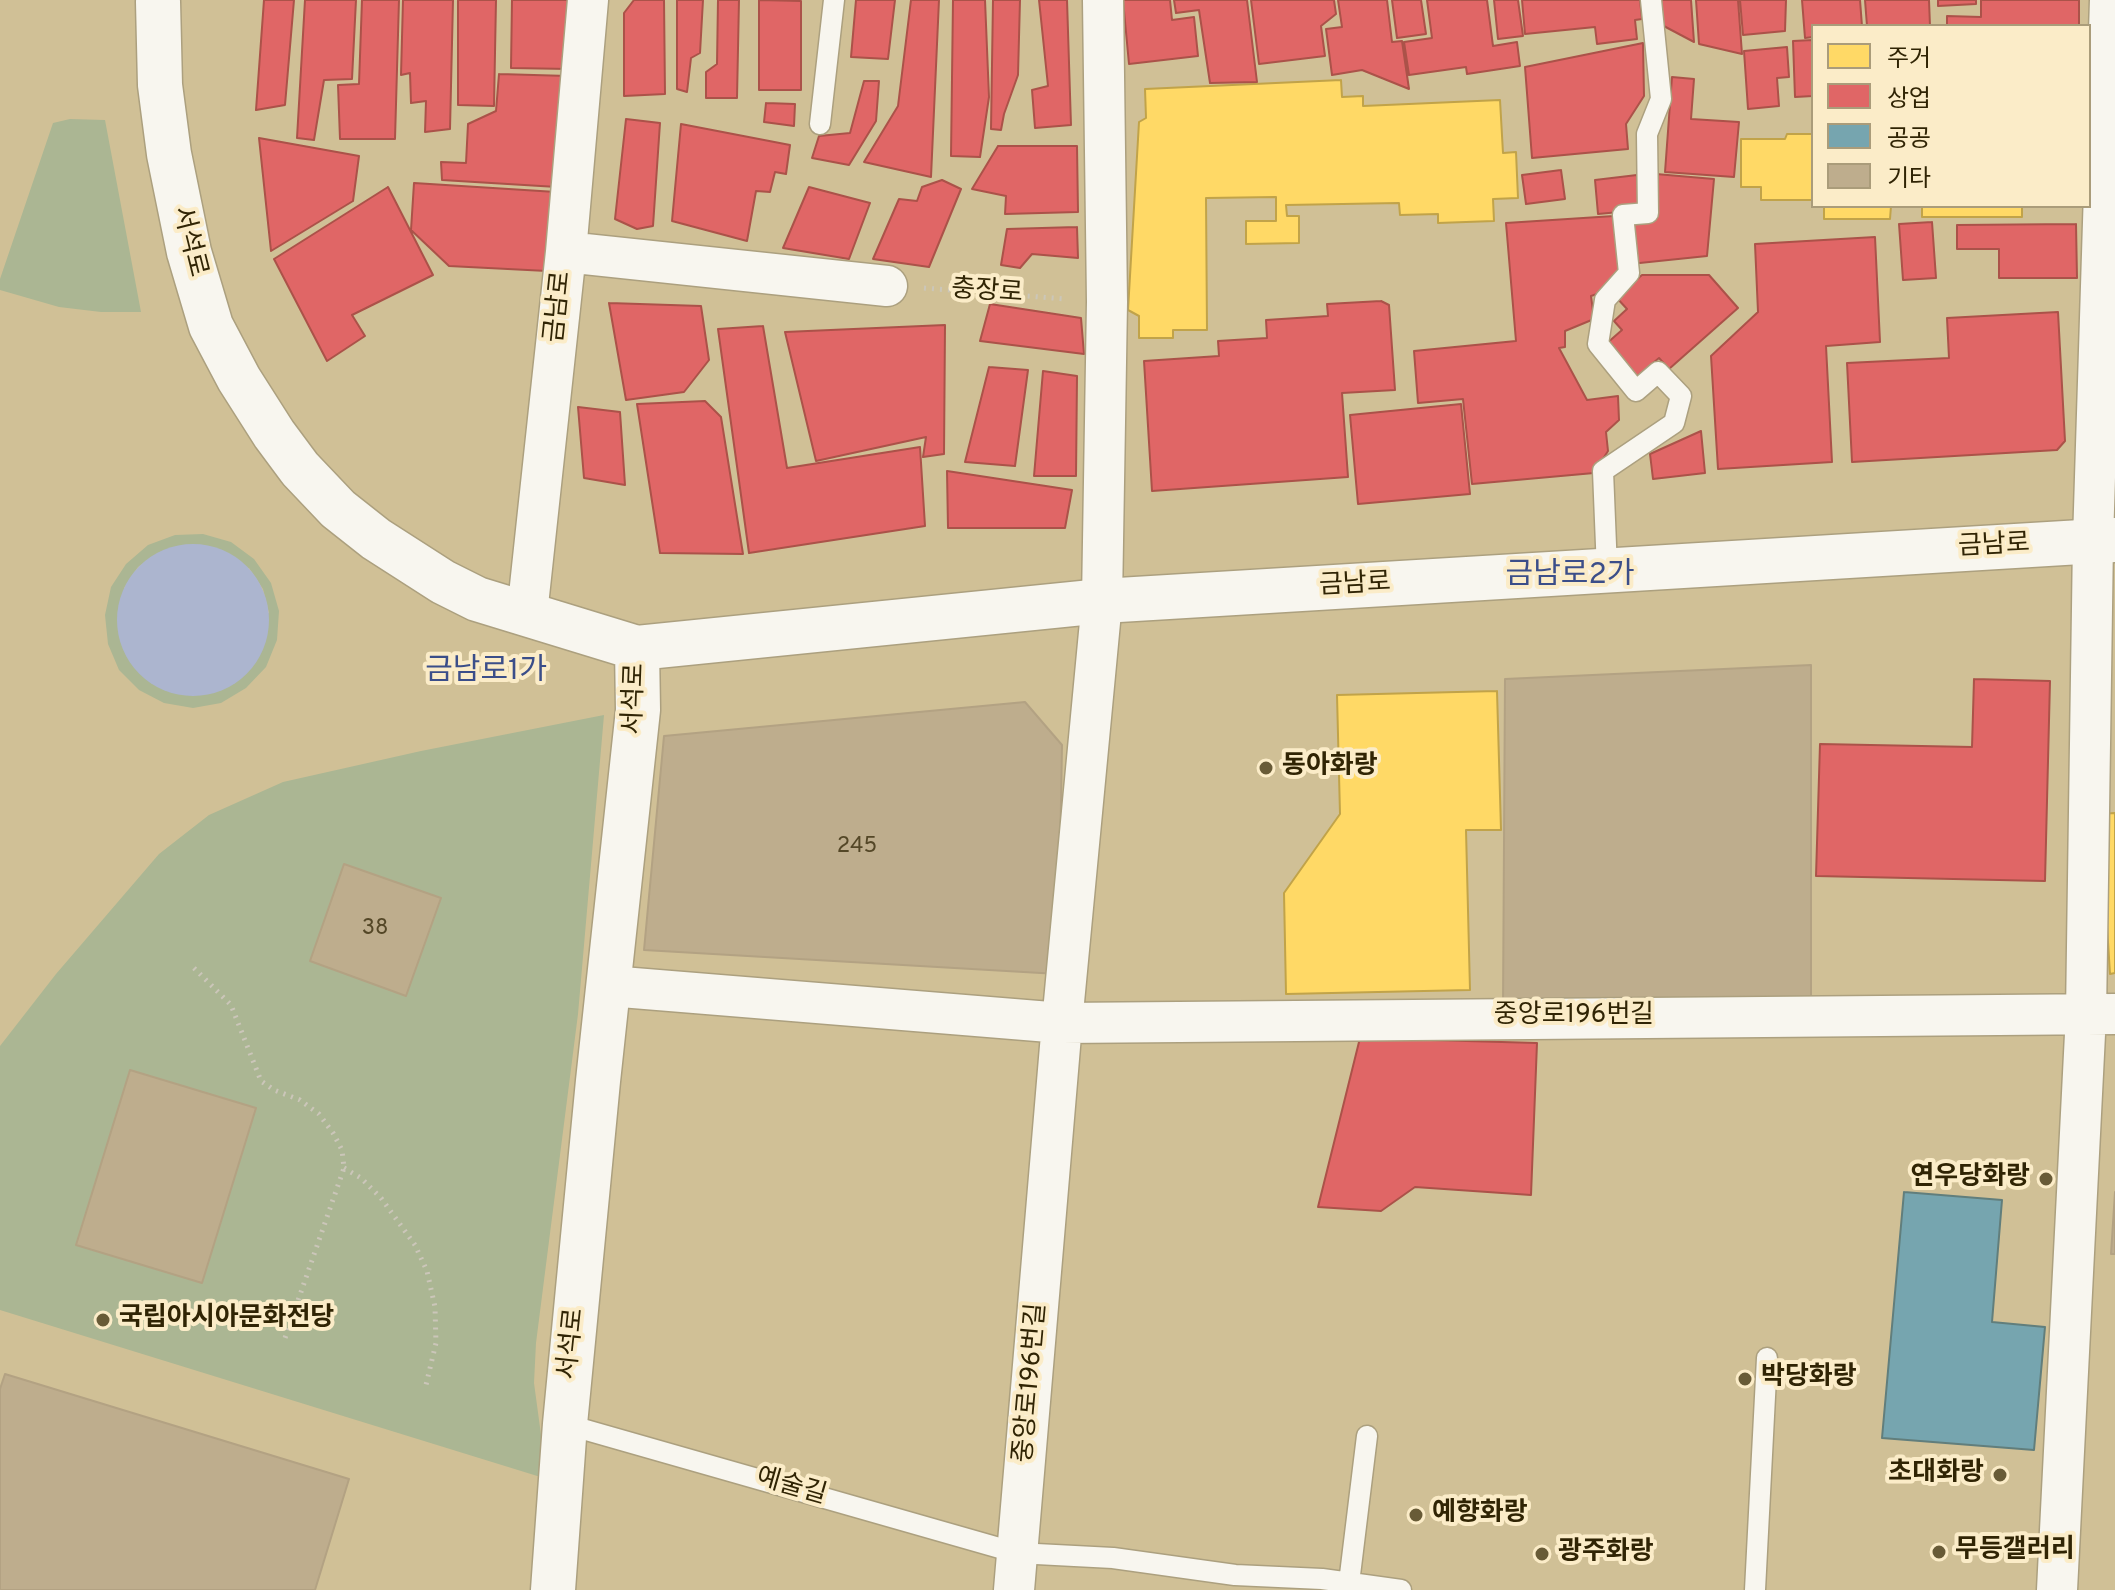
<!DOCTYPE html>
<meta charset="utf-8">
<style>
body{margin:0}
#map{position:relative;width:2115px;height:1590px;overflow:hidden;background:#d0c096;font-family:Overpass,"Noto Sans KR",sans-serif}
canvas{display:block}
.legend{position:absolute;left:1811px;top:24px;width:280px;height:184px;box-sizing:border-box;background:#fbecc8;border:2px solid #aa9c7a;margin:0;padding:10px 14px;list-style:none;font-size:24px;color:#302404}
.legend li{display:flex;align-items:center;gap:16px;height:40px}
.legend b{width:40px;border:2px solid #aa9c7a}
</style>
<div id="map">
<canvas width="2115" height="1590"></canvas>
<ul class="legend">
<li><b style="height:22px;background:#ffd966"></b>주거</li>
<li><b style="height:22px;background:#e06666"></b>상업</li>
<li><b style="height:22px;background:#76a5af"></b>공공</li>
<li><b style="height:22px;background:#bead8d"></b>기타</li>
</ul>
</div>
<script>
const context = document.querySelector('canvas').getContext('2d');
context.lineJoin = 'round';
function fillPath(path, color) { context.fillStyle = color; context.fill(path, 'evenodd'); }
const shape = rows => new Path2D(rows.map(r => 'M' + r).join(''));
function strokePath(path, color, width, dash) { context.strokeStyle = color; context.lineWidth = width; context.lineCap = dash ? 'butt' : 'round'; context.setLineDash(dash || []); context.stroke(path); }
function drawText(font, color, halo, rows, align = 'center') {
  context.font = font + ' Overpass,"Noto Sans KR",sans-serif'; context.lineWidth = 8; context.setLineDash([]); context.textBaseline = 'middle'; context.strokeStyle = halo; context.fillStyle = color; for (const [text, x, y, turn = 0] of rows) {
    context.save(); context.translate(x, y); context.rotate((+turn || 0) * Math.PI / 180); context.textAlign = isNaN(turn) ? turn : align; if (halo) context.strokeText(text, 0, 0); context.fillText(text, 0, 0); context.restore();
  }
}
fillPath(shape([
 [70,119,105,120,141,312,101,312,59,307,0,290,0,279,53,123],
 [203,534,231,542,254,559,271,583,279,611,277,640,266,667,246,688,221,703,193,708,164,703,139,690,119,670,108,644,105,615,111,587,126,564,148,545,175,535],
 [158,553,249,568,263,589,269,613,124,588,138,567],
 [604,715,578,1014,536,1343,534,1383,547,1479,0,1310,0,1046,56,974,159,854,209,815,283,782,421,751]
]), '#abb693');
fillPath(shape([
 '117 620a76 76 0 1 1 152 0a76 76 0 1 1-152 0Z'
]), '#acb5cf');
const homes = shape([
 [1341,80,1342,97,1363,96,1363,106,1500,100,1503,153,1516,152,1518,198,1493,199,1494,221,1438,223,1438,214,1400,215,1399,203,1286,205,1287,216,1299,216,1299,243,1246,244,1246,221,1276,221,1276,197,1206,198,1207,330,1173,330,1173,338,1139,338,1139,316,1128,310,1139,122,1146,118,1145,89,1341,80],
 [1787,134,1813,134,1813,200,1761,200,1761,187,1741,187,1741,139,1785,139,1787,134],
 [1824,206,1891,206,1890,219,1824,219,1824,206],
 [1922,206,2022,206,2022,217,1922,217,1922,206],
 [1497,691,1501,830,1466,830,1470,990,1286,994,1284,893,1340,814,1337,695,1497,691],
 [2115,813,2115,973,2110,974,2100,814,2115,813]
]);
fillPath(homes, '#ffd966');
strokePath(homes, '#c1a349', 2);
const shops = shape([
 [264,0,294,0,285,105,256,110,264,0],
 [305,0,356,0,352,79,324,80,314,140,297,138,305,0],
 [362,0,399,0,395,139,340,139,338,85,359,84,362,0],
 [403,0,453,0,450,129,425,132,426,101,411,103,410,73,401,75,403,0],
 [458,0,496,0,494,106,458,105,458,0],
 [512,0,572,0,569,69,511,68,512,0],
 [634,0,664,0,665,94,624,96,624,13,634,0],
 [677,0,703,0,700,53,691,58,687,92,677,89,677,0],
 [718,0,739,0,737,98,706,98,706,72,717,64,718,0],
 [759,0,801,1,801,90,759,90,759,0],
 [856,0,895,0,888,59,851,57,856,0],
 [911,0,939,0,931,177,864,162,898,106,911,0],
 [953,0,985,0,989,97,980,157,951,156,953,0],
 [993,0,1020,0,1018,75,1004,114,1001,130,991,129,993,0],
 [1039,0,1067,0,1071,125,1035,128,1032,90,1048,86,1039,0],
 [1123,0,1170,0,1172,20,1194,17,1198,56,1129,64,1123,0],
 [1174,0,1247,0,1257,82,1210,83,1199,10,1176,13,1174,0],
 [1251,0,1334,0,1336,14,1321,26,1325,56,1259,64,1251,0],
 [1338,0,1387,0,1392,42,1402,41,1409,89,1362,70,1332,75,1326,29,1342,27,1338,0],
 [1392,0,1421,0,1426,34,1397,38,1392,0],
 [1427,0,1487,0,1493,46,1517,42,1520,66,1467,74,1466,67,1409,75,1404,42,1432,38,1427,0],
 [1494,0,1518,0,1523,36,1498,39,1494,0],
 [1522,0,1640,0,1642,19,1635,20,1637,39,1597,44,1595,27,1525,34,1522,0],
 [1658,0,1691,0,1694,42,1660,24,1658,0],
 [1696,0,1738,0,1742,54,1699,44,1696,0],
 [1740,0,1786,0,1785,31,1743,35,1740,0],
 [1802,0,1860,0,1862,26,1813,26,1813,37,1805,38,1802,0],
 [1865,0,1929,0,1930,26,1867,26,1865,0],
 [1938,0,1976,0,1976,4,1938,6,1938,0],
 [1981,0,2079,0,2079,26,1947,26,1947,16,1981,17,1981,0],
 [1813,40,1813,96,1795,97,1793,41,1813,40],
 [1643,43,1644,96,1626,124,1628,149,1532,158,1525,67,1643,43],
 [1787,47,1789,77,1777,78,1779,106,1748,109,1744,51,1787,47],
 [499,74,568,76,557,187,442,180,441,162,466,163,468,124,496,111,499,74],
 [1672,77,1694,79,1691,119,1739,122,1734,177,1665,172,1672,77],
 [864,81,879,81,876,121,849,165,812,158,819,136,850,133,864,81],
 [766,103,795,104,794,126,764,122,766,103],
 [626,119,660,123,653,226,637,229,615,219,626,119],
 [681,124,790,145,786,174,775,172,770,192,756,191,747,241,672,221,681,124],
 [259,138,359,156,353,201,271,251,259,138],
 [998,146,1077,146,1078,212,1005,214,1006,196,972,189,998,146],
 [1561,170,1565,199,1526,204,1522,175,1561,170],
 [1656,174,1714,179,1707,256,1630,264,1629,219,1656,174],
 [1637,175,1641,210,1598,214,1595,180,1637,175],
 [942,180,961,189,929,267,873,259,899,199,917,201,922,187,942,180],
 [414,183,556,192,547,271,449,266,411,230,414,183],
 [388,187,433,275,352,315,365,336,327,361,274,259,388,187],
 [809,187,870,203,849,259,783,248,809,187],
 [1614,216,1619,271,1603,292,1591,296,1594,319,1565,331,1565,347,1559,348,1587,400,1618,396,1619,420,1606,432,1608,451,1594,473,1472,484,1463,399,1418,403,1414,351,1516,341,1506,223,1614,216],
 [1932,222,1936,278,1903,280,1899,224,1932,222],
 [2076,224,2077,278,1999,278,1999,249,1957,249,1957,225,2076,224],
 [1077,227,1078,258,1032,254,1020,268,1001,265,1007,229,1077,227],
 [1875,237,1880,342,1826,346,1832,462,1718,469,1711,356,1758,312,1755,244,1875,237],
 [1642,275,1709,275,1738,308,1669,369,1659,358,1635,378,1606,344,1622,330,1614,321,1627,309,1616,297,1642,275],
 [1381,301,1389,305,1395,390,1342,393,1348,477,1152,491,1144,361,1219,356,1218,341,1267,338,1266,320,1328,316,1327,304,1381,301],
 [609,303,701,306,709,360,684,392,626,400,609,303],
 [990,304,1081,318,1084,354,980,341,990,304],
 [2058,312,2065,441,2057,450,1852,462,1847,363,1949,358,1947,318,2058,312],
 [945,325,944,454,923,457,926,437,816,461,785,332,945,325],
 [763,326,787,468,920,447,925,526,749,553,718,329,763,326],
 [989,367,1028,370,1015,466,965,462,989,367],
 [1043,371,1077,376,1076,476,1034,476,1043,371],
 [705,401,721,417,743,554,660,553,637,404,705,401],
 [1461,404,1470,494,1358,504,1350,415,1461,404],
 [578,407,620,412,625,485,584,478,578,407],
 [1701,431,1705,473,1653,479,1650,454,1701,431],
 [947,471,1072,490,1065,528,948,528,947,471],
 [1974,679,2050,681,2045,881,1816,876,1820,744,1972,747,1974,679],
 [1360,1038,1537,1043,1531,1195,1415,1187,1381,1211,1318,1207,1360,1038]
]);
fillPath(shops, '#e06666');
strokePath(shops, '#ab5249', 2);
const public = shape([
 [1904,1192,2002,1200,1992,1322,2045,1327,2034,1450,1882,1438,1904,1192]
]);
fillPath(public, '#76a5af');
strokePath(public, '#617e7c', 2);
const building = shape([
 [1811,665,1811,997,1503,1006,1505,679,1811,665],
 [1025,702,1062,745,1058,974,644,950,664,736,1025,702],
 [344,864,441,898,406,996,310,961,344,864],
 [130,1070,256,1108,202,1283,76,1245,130,1070],
 [2115,1192,2115,1254,2111,1254,2115,1192],
 [5,1374,349,1479,315,1590,0,1590,0,1389,5,1374]
]);
fillPath(building, '#bead8d');
strokePath(building, '#b3a283', 2);
const lane = shape([
 [820,124,834,0],
 [1607,570,1603,471,1674,423,1681,396,1658,372,1636,391,1598,344,1605,300,1629,273,1623,215,1648,213,1647,134,1661,99,1651,0],
 [565,1424,1017,1553,1113,1558,1235,1575,1322,1579,1401,1590],
 [1349,1583,1367,1436],
 [1755,1590,1767,1358]
]);
const street = shape([
 [566,252,887,286],
 [527,614,566,252,588,0],
 [609,986,1062,1023,2115,1014],
 [1014,1590,1062,1023,1102,601,1107,302,1103,0],
 [2057,1590,2086,1014,2093,541,2110,0]
]);
const secondary = shape([
 [158,2,160,85,169,154,189,252,211,326,239,379,274,434,300,469,338,509,376,539,443,582,477,599,637,648,1102,601,2115,540],
 [553,1590,565,1424,598,1081,638,710,637,648]
]);
strokePath(lane, '#aca07f', 23);
strokePath(street, '#aca07f', 43);
strokePath(secondary, '#aca07f', 47);
strokePath(shape([
 [924,288,1066,299],
 [194,968,231,1005,261,1081,274,1090,300,1100,319,1114,333,1133,342,1150,344,1168,284,1341],
 [344,1168,361,1178,381,1198,415,1245,427,1271,435,1307,436,1343,426,1385]
]), '#cbc6b9', 5, [2, 6]);
strokePath(lane, '#f8f6ef', 20);
strokePath(street, '#f8f6ef', 40);
strokePath(secondary, '#f8f6ef', 44);
for (const [x, y, r, color] of [
 [1266,768,8,"#685b37"],
 [2046,1179,8,"#685b37"],
 [103,1320,8,"#685b37"],
 [1745,1379,8,"#685b37"],
 [2000,1475,8,"#685b37"],
 [1416,1515,8,"#685b37"],
 [1939,1552,8,"#685b37"],
 [1542,1554,8,"#685b37"]
]) { const dot = new Path2D(); dot.arc(x, y, r, 0, 2 * Math.PI); context.fillStyle = color; context.fill(dot); strokePath(dot, '#fbecc8', 3); }
drawText('22px', '#544727', null, [
 ["245",857,848],
 ["38",375,930]
]);
drawText('26px', '#302404', '#fbecc8', [
 ["서석로",188,242,76],
 ["충장로",987,293,4],
 ["금남로",560,307,-84],
 ["금남로",1994,547,-3],
 ["금남로",1355,586,-3],
 ["서석로",636,699,-88],
 ["중앙로196번길",1574,1017],
 ["서석로",573,1344,-84],
 ["중앙로196번길",1032,1383,-85],
 ["예술길",791,1488,16]
]);
drawText('bold 26px', '#302404', '#fbecc8', [
 ["동아화랑",1282,768],
 ["연우당화랑",2030,1179,"right"],
 ["국립아시아문화전당",119,1320],
 ["박당화랑",1761,1379],
 ["초대화랑",1984,1475,"right"],
 ["예향화랑",1432,1515],
 ["무등갤러리",1955,1552],
 ["광주화랑",1558,1554]
], 'left');
drawText('30px', '#3b4e89', '#fbecc8', [
 ["금남로2가",1570,577],
 ["금남로1가",486,673]
]);
</script>
